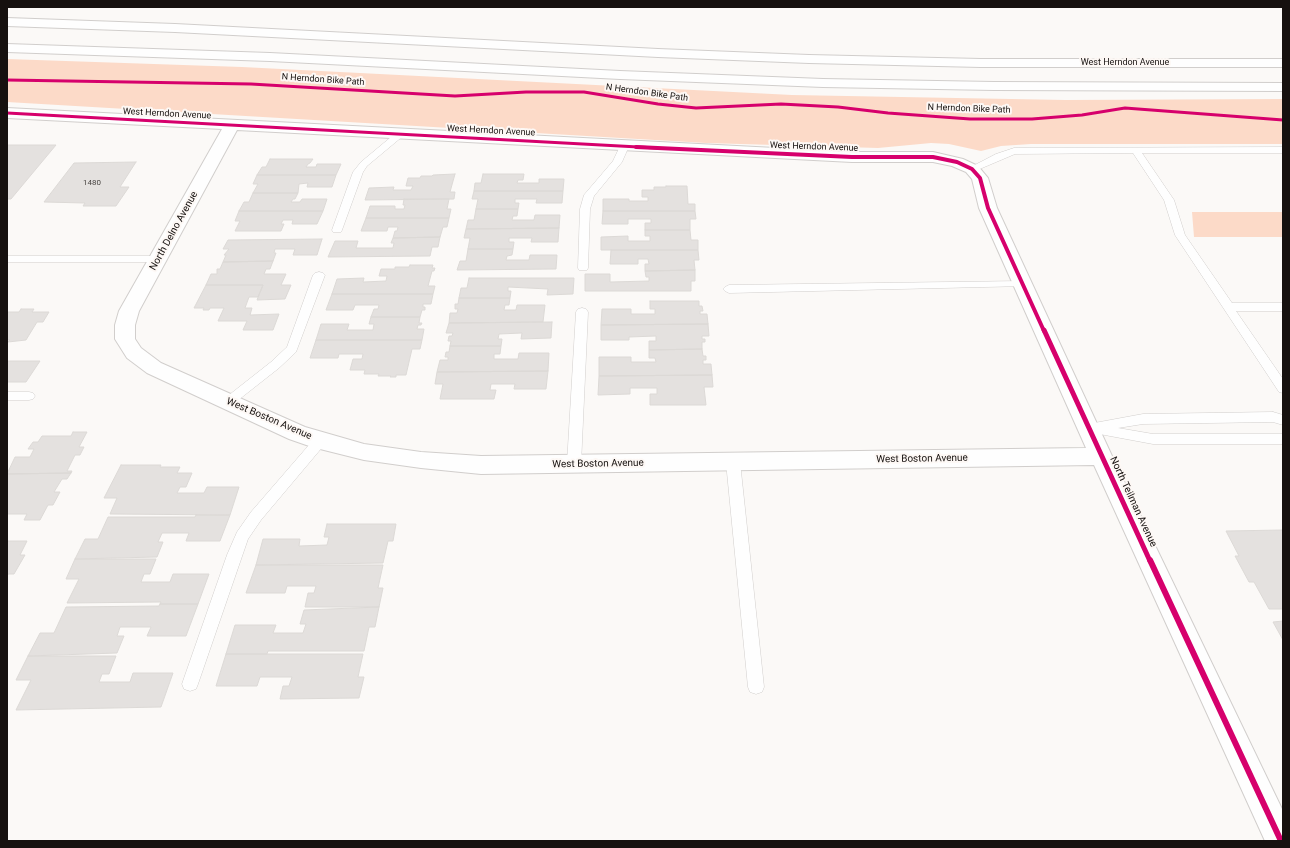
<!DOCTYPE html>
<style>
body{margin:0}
#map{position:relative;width:1290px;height:848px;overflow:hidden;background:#fbf9f7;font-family:Roboto,sans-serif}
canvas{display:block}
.frame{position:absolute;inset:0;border:8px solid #16110f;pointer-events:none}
</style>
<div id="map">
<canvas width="1290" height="848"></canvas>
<div class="frame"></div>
</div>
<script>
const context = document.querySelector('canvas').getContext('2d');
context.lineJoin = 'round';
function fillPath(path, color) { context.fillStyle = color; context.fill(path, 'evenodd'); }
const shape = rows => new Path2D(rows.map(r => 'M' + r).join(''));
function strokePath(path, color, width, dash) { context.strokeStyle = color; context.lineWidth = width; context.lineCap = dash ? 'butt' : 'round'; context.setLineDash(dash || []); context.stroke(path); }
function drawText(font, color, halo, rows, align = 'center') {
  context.font = font + ' Roboto,sans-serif'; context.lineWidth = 4; context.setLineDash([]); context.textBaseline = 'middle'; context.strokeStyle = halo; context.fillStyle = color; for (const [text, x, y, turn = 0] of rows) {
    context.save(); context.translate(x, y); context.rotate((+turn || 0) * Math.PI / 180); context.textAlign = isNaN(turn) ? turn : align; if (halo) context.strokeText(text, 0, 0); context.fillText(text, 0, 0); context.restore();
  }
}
fillPath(shape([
 [7,59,242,67,792,95,1066,100,1283,99,1283,144,1031,144,1001,146,981,151,949,144,931,143,878,148,706,143,7,102],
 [1192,212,1283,212,1283,237,1194,237]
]), '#fcdac8');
const building = shape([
 [7,145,56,145,11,199,7,199,7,145],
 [270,159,313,159,310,163,308,164,306,167,316,167,317,164,341,164,336,175,257,175,262,167,266,167,270,159],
 [136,162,120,187,129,187,116,206,83,206,85,203,44,202,74,163,136,162],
 [455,174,450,192,455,192,454,199,365,200,369,188,394,187,393,190,411,190,413,186,406,186,408,178,420,178,421,176,432,176,433,175,455,174],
 [483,174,524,174,523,180,518,180,517,183,539,183,539,179,564,179,563,191,474,191,475,183,481,183,483,174],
 [257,175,336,175,332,187,307,187,308,183,299,184,298,193,253,193,258,184,253,184,257,175],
 [666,186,687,186,688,204,695,204,695,211,603,211,603,199,629,199,629,201,648,201,648,197,642,197,642,190,654,190,654,187,666,187,666,186],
 [474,191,563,191,562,203,536,203,537,199,515,199,515,203,519,203,518,209,476,209,478,199,472,199,474,191],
 [253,193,298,193,295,199,293,199,291,202,300,202,302,199,327,199,323,211,239,211,244,202,249,202,253,193],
 [404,199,449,199,447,209,451,209,449,218,366,218,370,206,395,206,395,209,404,209,405,205,403,205,404,199],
 [476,209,518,209,517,216,513,216,512,220,534,220,535,215,560,215,559,228,466,229,468,220,474,220,476,209],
 [239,211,323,211,317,224,292,224,293,220,283,220,281,224,284,224,281,231,235,231,240,221,235,221,239,211],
 [603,211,695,211,696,219,690,219,690,230,645,230,645,223,651,223,651,219,628,219,628,224,602,224,603,211],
 [366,218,449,218,447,227,443,227,440,237,393,238,395,231,397,231,398,227,388,227,387,231,361,231,366,218],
 [559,228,558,242,531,242,532,238,509,238,509,242,514,242,513,249,468,249,470,238,464,238,466,229,559,228],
 [645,230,690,230,691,240,698,240,698,250,601,250,601,237,628,236,628,241,650,241,650,236,645,236,645,230],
 [440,237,438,247,432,247,430,256,328,257,335,241,358,241,356,248,393,248,394,243,391,243,393,238,440,237],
 [322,239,317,255,293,255,295,249,275,249,274,253,276,253,273,261,223,262,226,255,224,255,229,249,223,249,228,240,322,239],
 [468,249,513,249,512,255,507,256,506,260,529,260,530,255,557,255,556,269,457,270,460,261,466,261,468,249],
 [611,250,698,250,699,260,694,260,695,270,645,271,645,264,649,264,648,259,638,259,638,264,610,264,611,250],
 [273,261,270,269,266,269,264,274,286,274,281,285,291,285,285,299,257,300,263,285,206,285,211,274,217,274,217,269,220,269,223,262,273,261],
 [410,265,433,265,432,268,435,268,434,271,432,271,428,286,435,286,433,294,332,294,337,279,364,278,363,282,386,281,387,276,379,276,381,269,395,269,395,267,409,267,410,265],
 [695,270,695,281,691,281,691,291,585,291,585,274,610,274,610,282,649,281,649,277,646,277,645,271,695,270],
 [469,278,574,278,573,294,547,295,548,289,508,287,508,291,511,291,510,298,459,298,461,288,467,288,469,278],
 [206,285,263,285,258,297,249,297,245,308,252,308,250,315,279,314,273,330,243,330,247,321,218,321,224,308,210,308,209,310,203,310,204,308,194,308,206,285],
 [332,294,433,294,431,304,423,304,423,307,425,307,425,310,422,310,420,317,371,317,374,309,378,309,379,305,355,305,353,310,326,310,332,294],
 [459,298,510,298,509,305,505,305,504,310,516,310,517,305,545,305,543,322,449,323,450,313,457,313,458,309,455,309,455,304,458,304,459,298],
 [650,301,699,301,699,306,702,306,703,311,700,311,700,314,707,314,708,324,601,325,602,309,631,309,631,314,655,314,655,309,650,309,650,301],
 [21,309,34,309,32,312,49,312,43,322,37,322,26,340,8,342,10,340,7,340,7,312,19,312,21,309],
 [371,317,420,317,419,323,422,323,421,325,418,325,417,329,424,329,422,340,316,340,321,324,349,324,347,330,373,330,374,324,369,324,371,317],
 [552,322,551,338,521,339,522,333,499,334,498,339,502,339,501,346,450,346,451,341,448,341,449,336,452,336,453,333,446,333,449,323,552,322],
 [708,324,709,336,702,336,702,339,705,339,705,342,702,342,702,349,649,350,649,341,656,341,656,336,629,337,629,340,601,340,601,325,708,324],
 [316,340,422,340,420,349,412,349,406,375,396,375,396,377,390,377,391,376,378,376,379,374,364,374,365,370,350,370,353,359,362,359,363,354,339,354,338,358,310,358,316,340],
 [450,346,501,346,500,354,494,354,494,359,518,359,519,353,549,353,548,371,437,372,440,360,448,360,448,357,445,357,446,352,449,352,450,346],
 [702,349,703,356,706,356,706,360,703,360,703,364,711,364,712,375,599,376,599,357,631,357,631,362,656,362,655,358,649,358,649,350,702,349],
 [7,361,40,361,26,382,7,382,7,361],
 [548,371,546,389,514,389,515,384,491,384,490,390,496,390,494,399,440,399,443,384,435,384,437,372,548,371],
 [712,375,713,387,704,387,706,405,650,405,650,394,657,394,657,388,630,388,630,394,598,395,599,376,712,375],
 [73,432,87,432,79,447,84,447,80,455,75,455,67,471,72,471,71,473,7,474,15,457,30,457,34,449,28,449,33,442,38,442,42,436,71,436,73,432],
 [121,465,161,465,160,467,180,467,177,473,192,473,186,487,180,487,177,493,204,493,207,487,239,487,230,515,110,514,117,498,104,498,121,465],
 [71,473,67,479,62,479,54,492,60,492,53,505,48,505,40,520,24,520,27,514,7,514,7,474,71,473],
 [196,515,230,515,220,541,186,541,189,533,162,533,158,542,163,542,157,557,75,559,85,539,98,539,108,517,195,517,196,515],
 [327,524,396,524,393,541,388,541,383,563,256,565,263,539,300,539,299,546,327,545,329,537,324,537,327,524],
 [1283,530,1283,609,1269,609,1254,582,1249,582,1235,556,1239,556,1226,531,1283,530],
 [8,541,27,541,20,555,25,555,14,574,8,574,7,577,7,543,8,541],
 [75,559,156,559,150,574,144,574,141,582,170,582,173,574,209,574,198,604,160,604,161,602,67,603,79,579,66,579,75,559],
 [256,565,383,565,378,588,383,588,379,607,305,607,308,593,314,593,316,586,287,586,285,593,246,593,256,565],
 [160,604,198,604,186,636,147,636,151,627,120,627,117,636,124,636,117,653,28,656,40,633,54,633,66,607,159,606,160,604],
 [379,607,375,627,369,627,364,651,268,651,267,654,226,654,235,625,276,625,273,633,303,633,306,624,300,624,304,610,379,607],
 [1283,621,1283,640,1273,622,1283,621],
 [226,654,363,654,358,677,364,677,359,698,280,699,283,686,289,686,292,677,260,677,257,686,216,686,226,654],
 [28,656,116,656,109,674,102,674,99,682,130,682,133,673,173,673,161,707,16,710,31,680,16,680,28,656]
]);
fillPath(building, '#e4e1df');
strokePath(building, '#dcd9d6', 1);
const lane = shape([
 [400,131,403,132,405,134,403,136,367,166,363,172,342,230,341,232,333,232,332,230,353,172,361,162,397,132,400,131],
 [624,143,629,146,622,162,594,196,590,209,588,268,587,270,579,270,578,268,580,209,584,195,613,161,621,144,624,143],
 [1283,147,1283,153,1142,153,1174,200,1185,235,1232,303,1283,303,1283,311,1236,311,1283,379,1283,393,1279,392,1175,235,1164,200,1133,153,1015,154,975,171,969,171,967,169,996,154,1014,148,1283,147],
 [7,256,158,256,163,259,158,262,7,262,7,256],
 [319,272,323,273,325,275,296,352,279,368,232,405,228,406,224,405,222,402,224,399,271,362,287,347,313,275,315,273,319,272],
 [1023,281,1027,282,1029,284,1027,286,729,293,725,291,723,289,725,287,729,285,1023,281],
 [582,308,586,309,588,312,581,464,579,468,574,469,569,468,567,464,576,312,578,309,582,308],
 [7,392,29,392,33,393,35,396,33,399,29,400,7,400,7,392],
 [1273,412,1283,415,1283,425,1273,422,1143,424,1118,428,1153,434,1283,434,1283,444,1153,444,1094,433,1089,434,1084,432,1082,429,1084,426,1089,424,1143,414,1273,412],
 [320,436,325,438,327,441,325,444,261,520,248,539,198,684,196,689,190,691,184,689,182,684,227,555,237,532,251,512,315,438,320,436],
 [733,457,738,458,740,462,764,687,762,692,756,694,750,692,748,687,726,462,728,458,733,457]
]);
const street = shape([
 [7,108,852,152,933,152,963,159,978,166,988,178,997,208,1112,456,1283,811,1283,841,1265,841,1094,465,481,474,421,468,364,460,312,447,289,439,147,373,127,358,115,339,115,325,119,311,222,129,7,118,7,108],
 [237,130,852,162,933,162,952,166,966,172,972,179,979,208,1086,448,481,456,421,452,364,444,305,427,161,363,141,348,135,339,135,325,139,311,237,130]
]);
const primary = shape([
 [7,18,175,24,658,49,809,55,981,59,1283,59,1283,67,981,67,809,63,658,57,175,32,7,26,7,18],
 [7,44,270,53,620,71,823,79,994,82,1283,83,1283,91,994,90,823,87,620,79,270,61,7,52,7,44]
]);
strokePath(lane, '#d1cecc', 1);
strokePath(street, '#d1cecc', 2);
strokePath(primary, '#d1cecc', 2);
fillPath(lane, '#fefefe');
fillPath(street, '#fefefe');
fillPath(primary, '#fefefe');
strokePath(shape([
 [7,80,251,84,455,96,526,92,584,92,658,104,696,108,781,104,838,107,888,113,970,119,1032,119,1082,115,1125,108,1283,120],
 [7,113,657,148]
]), '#d6006c', 3);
strokePath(shape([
 [636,147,852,157,933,157,957,162,972,169,980,178,988,208,1044,331]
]), '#d6006c', 4);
strokePath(shape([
 [1044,330,1150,561]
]), '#d6006c', 5);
strokePath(shape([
 [1150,560,1281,841]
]), '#d6006c', 6);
drawText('8px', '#4a4644', null, [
 ["1480",92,183]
]);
drawText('9px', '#16110f', '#fdf8f5', [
 ["West Herndon Avenue",1125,63],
 ["N Herndon Bike Path",323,80,4],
 ["N Herndon Bike Path",647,93,8],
 ["N Herndon Bike Path",969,109,2],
 ["West Herndon Avenue",167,114,3],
 ["West Herndon Avenue",491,131,3],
 ["West Herndon Avenue",814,147,2]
]);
drawText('10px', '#16110f', '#fdf8f5', [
 ["North Delno Avenue",174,231,-61],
 ["West Boston Avenue",269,419,23],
 ["West Boston Avenue",922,459,-1],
 ["West Boston Avenue",598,464,-1],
 ["North Teilman Avenue",1133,502,65]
]);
</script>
